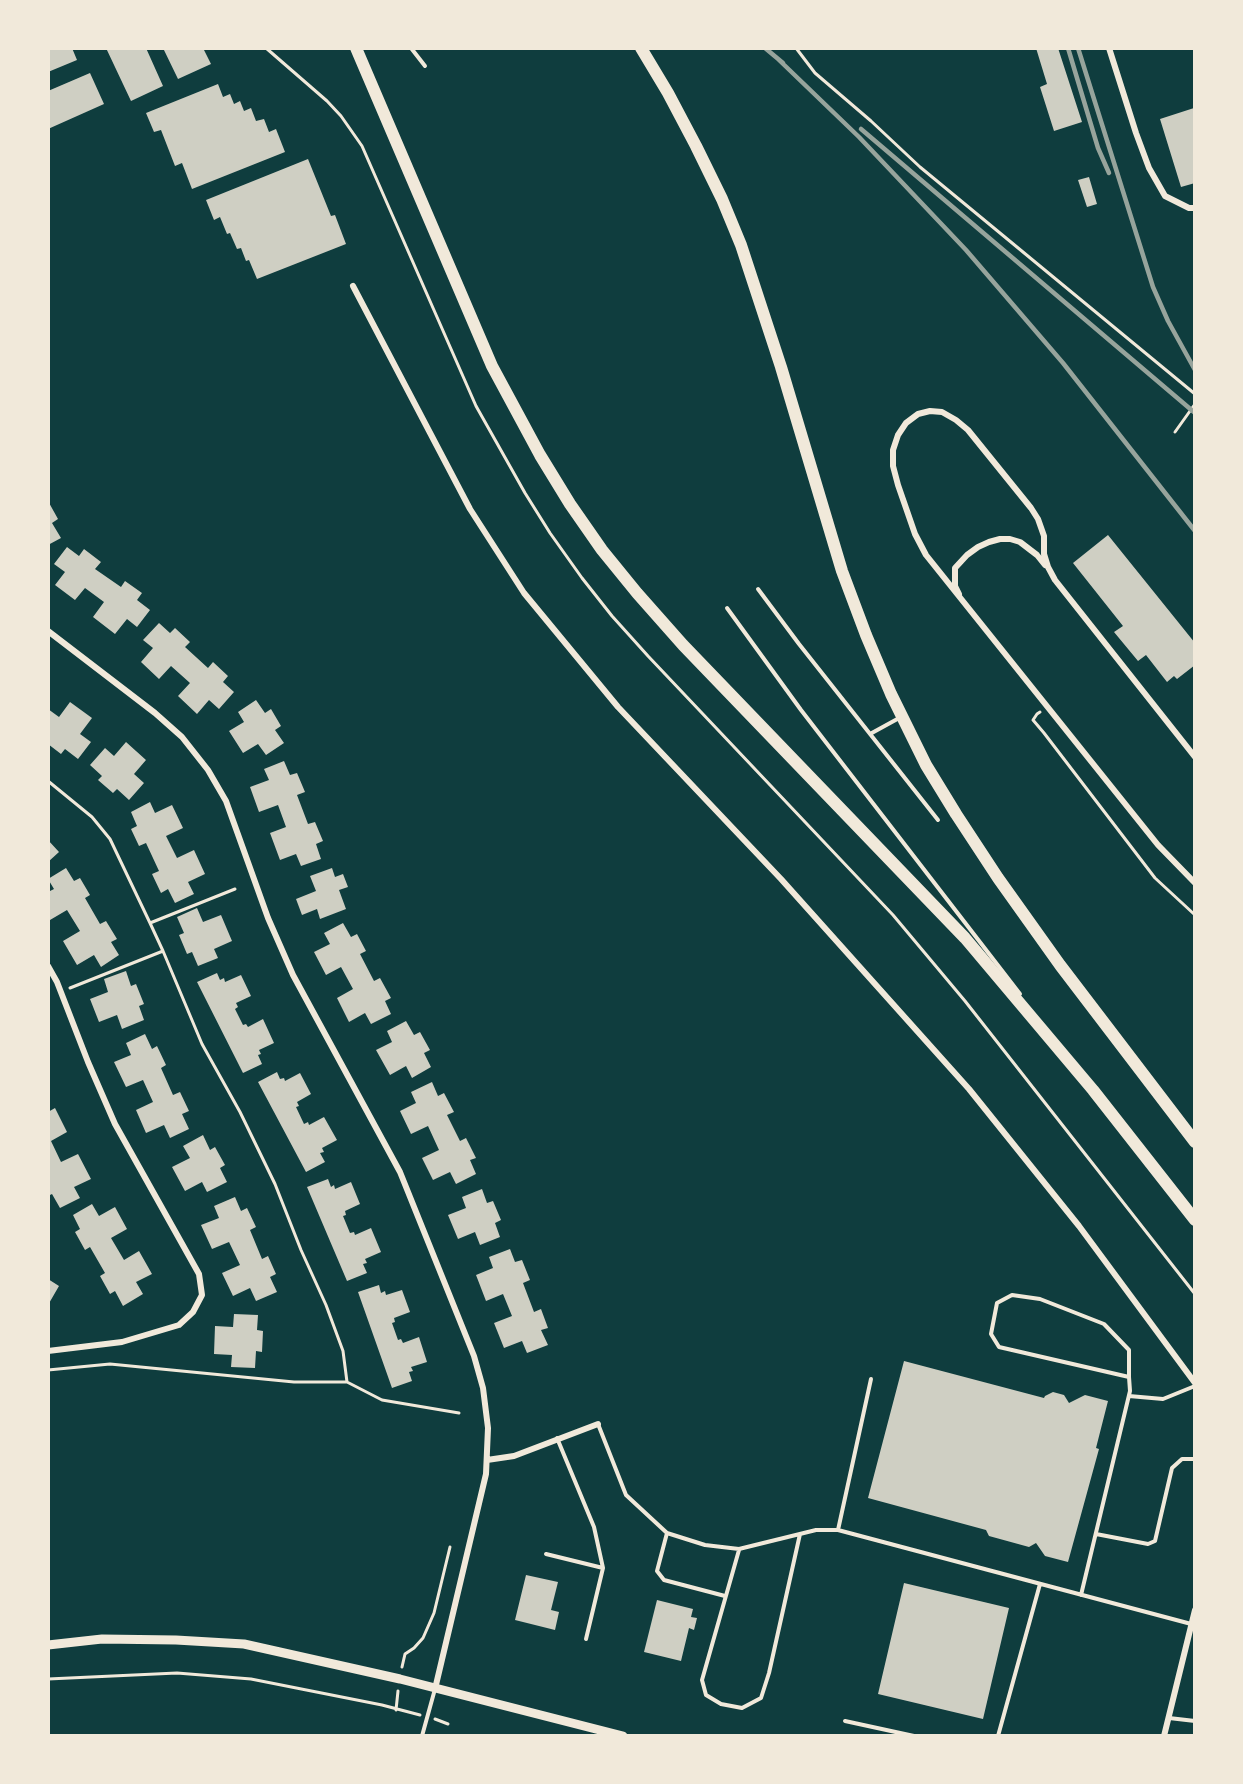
<!DOCTYPE html>
<style>
body{margin:0}
#map{position:relative;width:1243px;height:1784px;overflow:hidden;background:#0f3d3e;font-family:"Golos Text",sans-serif}
canvas{display:block}
.frame{position:absolute;inset:0;border:50px solid #f1e9da;pointer-events:none}
</style>
<div id="map">
<canvas width="1243" height="1784"></canvas>
<div class="frame"></div>
</div>
<script>
const context = document.querySelector('canvas').getContext('2d');
context.lineJoin = 'round';
function fillPath(path, color) { context.fillStyle = color; context.fill(path, 'evenodd'); }
const shape = rows => new Path2D(rows.map(r => 'M' + r).join(''));
function strokePath(path, color, width, dash) { context.strokeStyle = color; context.lineWidth = width; context.lineCap = dash ? 'butt' : 'round'; context.setLineDash(dash || []); context.stroke(path); }
fillPath(shape([
 [48,48,72,48,77,60,48,72],
 [106,48,146,48,163,86,131,101],
 [163,48,203,48,211,64,178,79],
 [1036,48,1058,48,1082,122,1054,131,1040,87,1047,84],
 [90,73,104,104,48,129,48,91],
 [218,84,223,97,230,94,234,104,240,101,244,111,251,108,256,121,264,119,269,132,276,129,285,152,192,189,182,163,175,166,161,130,154,132,146,113],
 [1194,108,1195,183,1181,187,1160,119],
 [308,159,331,216,335,215,346,244,257,279,249,260,246,261,241,248,237,249,230,233,227,234,220,217,214,220,206,200],
 [1089,177,1097,204,1087,207,1078,180],
 [48,501,58,519,52,523,61,538,48,545],
 [1108,535,1195,643,1195,665,1177,679,1174,676,1167,682,1146,655,1138,661,1114,632,1123,626,1073,563],
 [67,547,79,556,84,549,101,562,95,569,121,587,125,581,142,593,137,600,150,610,137,627,127,619,115,634,93,617,104,602,85,588,75,600,55,585,65,572,54,564],
 [159,623,170,633,175,628,190,642,185,647,208,668,213,662,228,676,223,682,234,692,219,709,209,700,197,714,178,696,190,683,171,666,159,679,141,662,153,648,143,640],
 [256,700,265,713,271,709,281,726,275,730,284,743,266,755,258,744,243,753,229,731,244,722,238,712],
 [70,702,92,718,80,734,91,742,78,759,65,749,61,754,48,744,48,709,59,717],
 [126,742,146,760,134,774,144,783,129,800,117,789,113,793,98,780,102,776,90,765,105,748,114,756],
 [284,761,290,775,297,773,305,792,297,795,308,824,315,822,323,841,316,844,321,859,301,866,296,854,280,860,270,833,286,827,278,805,259,812,250,787,269,780,264,769],
 [150,802,155,813,172,805,183,828,166,836,177,858,194,850,205,874,188,882,194,894,175,903,168,889,161,893,152,874,159,871,146,843,139,846,131,829,137,826,131,812],
 [48,840,59,852,48,862],
 [66,868,74,881,80,878,90,895,85,898,100,924,106,921,117,939,111,942,119,955,101,967,94,955,77,965,63,941,80,931,67,910,50,920,48,917,48,892,54,889,48,879],
 [332,868,335,877,343,874,348,887,339,890,346,909,320,919,317,909,302,915,296,899,316,891,310,876],
 [197,908,203,922,221,915,232,941,214,949,218,958,198,966,192,952,187,954,179,935,184,933,177,917],
 [343,923,351,937,357,934,366,951,360,954,374,981,380,978,391,998,385,1001,391,1014,371,1024,365,1013,349,1022,337,998,353,989,341,967,326,975,314,952,330,944,324,933],
 [126,971,131,986,136,984,144,1004,139,1006,144,1020,122,1029,117,1015,99,1022,90,999,108,992,104,979],
 [217,973,220,980,224,978,225,982,241,975,251,996,236,1003,238,1007,235,1009,243,1025,246,1024,248,1027,263,1019,274,1043,259,1050,261,1054,258,1055,262,1064,243,1073,197,982],
 [406,1021,414,1035,420,1032,430,1050,424,1053,431,1067,412,1078,406,1066,390,1075,376,1050,392,1042,387,1031],
 [145,1034,152,1049,157,1046,166,1065,161,1068,173,1095,180,1092,189,1111,182,1114,189,1129,170,1138,164,1125,146,1133,136,1110,153,1102,143,1080,126,1087,114,1062,131,1055,126,1043],
 [277,1072,280,1079,284,1078,285,1081,300,1073,311,1094,297,1102,299,1106,296,1107,304,1124,308,1122,309,1125,324,1117,337,1140,322,1148,324,1152,320,1153,325,1162,306,1172,258,1082],
 [432,1082,438,1096,444,1093,454,1112,447,1115,460,1141,466,1138,476,1158,470,1160,476,1174,456,1184,450,1172,433,1180,422,1158,439,1150,428,1126,411,1134,400,1111,416,1103,411,1092],
 [55,1108,67,1132,51,1141,61,1162,78,1154,91,1179,74,1187,80,1198,60,1208,52,1194,48,1196,48,1112],
 [203,1135,210,1150,215,1147,225,1165,220,1168,227,1182,207,1192,202,1182,185,1191,172,1167,190,1158,183,1146],
 [328,1179,331,1187,334,1185,335,1189,351,1182,360,1204,345,1211,346,1215,343,1216,350,1233,354,1232,355,1235,371,1228,381,1252,365,1259,367,1263,363,1264,367,1273,347,1281,307,1187],
 [482,1189,487,1203,493,1201,501,1220,495,1223,500,1237,480,1245,475,1232,458,1239,448,1215,466,1208,462,1197],
 [235,1197,241,1211,247,1208,256,1227,250,1230,262,1259,268,1256,276,1274,270,1277,277,1292,256,1301,250,1288,233,1296,222,1273,240,1265,229,1242,212,1249,201,1225,219,1218,214,1206],
 [92,1204,99,1216,115,1207,127,1229,111,1238,124,1260,139,1251,152,1274,136,1282,143,1294,123,1306,115,1291,110,1294,100,1276,105,1273,90,1247,85,1250,75,1232,80,1229,73,1215],
 [510,1249,515,1262,522,1260,530,1280,523,1283,534,1312,541,1309,548,1328,541,1330,548,1345,527,1353,522,1341,504,1348,494,1323,512,1316,503,1294,486,1301,476,1275,493,1268,489,1257],
 [48,1279,59,1286,48,1305],
 [379,1285,381,1293,385,1291,386,1295,402,1290,410,1312,394,1318,395,1322,392,1323,398,1340,401,1339,403,1343,419,1337,427,1362,411,1367,413,1371,409,1372,412,1381,392,1388,358,1292],
 [234,1314,258,1315,257,1330,263,1331,262,1352,256,1351,255,1368,231,1367,232,1355,214,1354,215,1326,233,1327],
 [904,1361,1044,1398,1045,1396,1053,1392,1064,1395,1069,1403,1085,1395,1108,1401,1096,1448,1099,1449,1068,1562,1045,1556,1036,1543,1029,1547,989,1536,986,1530,868,1498],
 [526,1575,558,1582,551,1610,559,1612,555,1630,515,1620],
 [904,1583,1009,1608,983,1719,878,1694],
 [657,1600,693,1609,691,1617,697,1618,694,1630,689,1628,681,1661,644,1652]
]), '#cfcfc3');
strokePath(shape([
 [266,48,327,101,341,116,362,146,476,406,525,493,550,533,582,578,612,616,648,656,893,915,965,1001,1195,1294],
 [796,48,815,73,871,121,920,167,1195,394],
 [1175,432,1195,404],
 [1040,712,1037,714,1033,720,1044,733,1155,878,1195,915],
 [48,781,92,817,110,839,150,923],
 [163,951,202,1044,240,1112,275,1184,301,1250,326,1305,343,1351,347,1382,382,1400,459,1413],
 [70,988,163,951,150,923,235,889],
 [48,1370,110,1364,294,1382,347,1382],
 [402,1667,405,1654,414,1648,423,1638,434,1613,450,1547],
 [48,1679,177,1673,251,1679,382,1705,420,1715],
 [396,1710,398,1691],
 [435,1719,448,1724]
]), '#f1e9da', 3);
strokePath(shape([
 [411,48,425,66],
 [758,589,799,644,938,820],
 [727,608,801,710,1020,994],
 [870,734,901,717],
 [1129,1396,1163,1399,1195,1386],
 [598,1424,626,1495,667,1533,705,1545,739,1549,816,1530,838,1530,1195,1625],
 [557,1438,594,1527,603,1568,586,1639],
 [838,1530,871,1379],
 [667,1533,657,1571,664,1580,725,1596],
 [1096,1534,1148,1544,1155,1541,1172,1468,1182,1459,1195,1459],
 [739,1550,702,1680,706,1695,721,1704,742,1708,761,1698,769,1673,800,1534],
 [546,1554,603,1568],
 [1081,1595,1130,1391,1129,1377,1129,1350,1104,1324,1040,1299,1012,1295,997,1303,991,1334,999,1347,1129,1377],
 [1169,1718,1195,1721],
 [845,1721,914,1736],
 [422,1736,435,1689],
 [998,1736,1040,1584]
]), '#f1e9da', 4);
strokePath(shape([
 [1109,48,1136,133,1149,168,1165,196,1189,208,1195,208],
 [353,286,470,509,524,593,618,707,781,879,969,1089,1079,1226,1195,1383],
 [959,594,955,586,955,568,967,555,978,547,989,542,1000,539,1010,539,1020,542,1037,555,1045,565],
 [48,631,155,713,182,737,208,770,226,801,268,918,293,975,400,1172,474,1356,483,1388,488,1428,486,1474,435,1689],
 [1195,757,1055,580,1048,567,1044,554,1044,536,1038,519,1031,508,968,430,956,420,942,412,930,411,918,414,906,423,898,435,893,450,893,466,898,485,915,534,926,555,1158,845,1195,883],
 [48,966,57,982,88,1062,115,1124,199,1274,202,1295,193,1312,179,1325,122,1342,48,1351],
 [487,1460,514,1456,598,1424],
 [1164,1736,1195,1610]
]), '#f1e9da', 6);
strokePath(shape([
 [48,1645,102,1639,176,1640,244,1644,400,1679,623,1736]
]), '#f1e9da', 9);
strokePath(shape([
 [356,48,492,366,540,455,570,504,602,550,637,593,683,645,965,938,1093,1090,1195,1220],
 [641,48,668,93,696,146,722,199,741,245,781,367,842,571,866,635,891,694,926,765,956,814,998,878,1060,965,1195,1142]
]), '#f1e9da', 12);
strokePath(shape([
 [765,48,783,63],
 [1068,48,1098,148,1109,173],
 [1078,48,1153,287,1168,321,1195,370],
 [778,59,859,137,966,250,1063,363,1195,531],
 [861,129,1195,413]
]), '#97a49c', 4.5);
</script>
